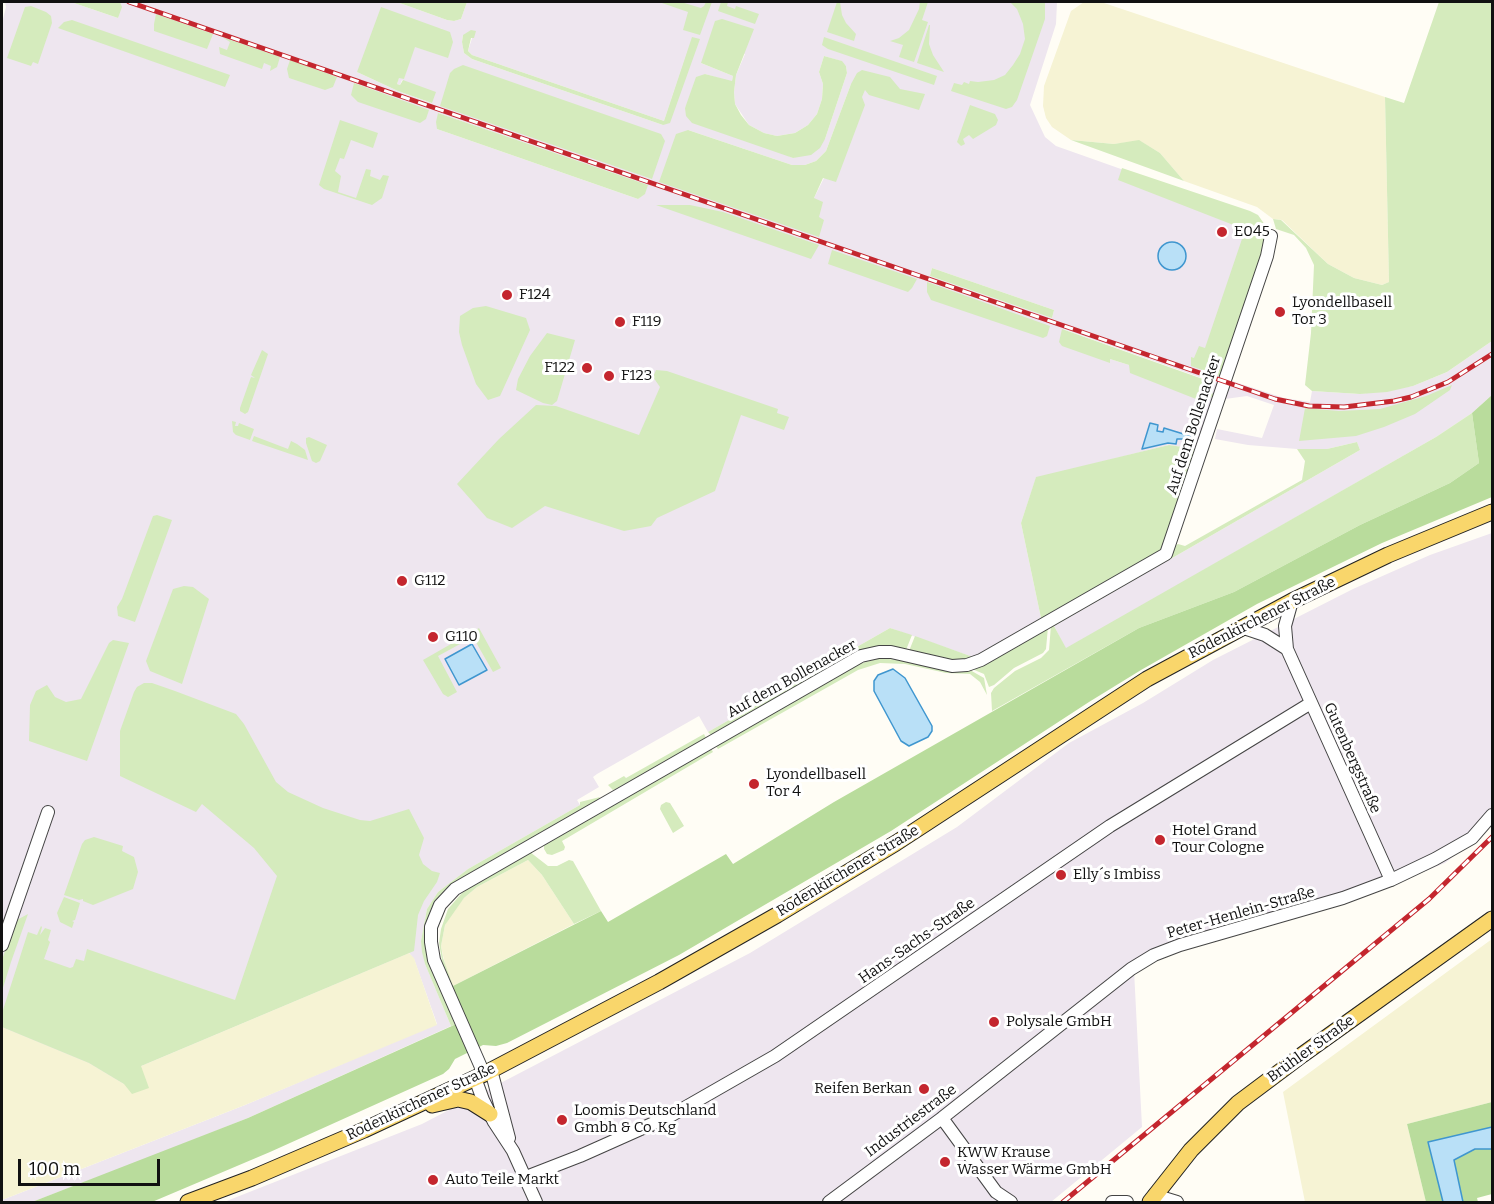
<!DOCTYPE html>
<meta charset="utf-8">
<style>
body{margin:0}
#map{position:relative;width:1494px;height:1204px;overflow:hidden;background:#fffdf5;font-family:Bitter,serif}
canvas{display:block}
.frame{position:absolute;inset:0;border:3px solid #111;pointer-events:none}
.scale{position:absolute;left:18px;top:1159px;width:142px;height:27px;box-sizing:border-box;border:3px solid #111;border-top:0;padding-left:8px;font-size:18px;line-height:21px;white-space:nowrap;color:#111;-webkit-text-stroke:4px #fff;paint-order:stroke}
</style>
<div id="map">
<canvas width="1494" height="1204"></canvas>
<div class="frame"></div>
<div class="scale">100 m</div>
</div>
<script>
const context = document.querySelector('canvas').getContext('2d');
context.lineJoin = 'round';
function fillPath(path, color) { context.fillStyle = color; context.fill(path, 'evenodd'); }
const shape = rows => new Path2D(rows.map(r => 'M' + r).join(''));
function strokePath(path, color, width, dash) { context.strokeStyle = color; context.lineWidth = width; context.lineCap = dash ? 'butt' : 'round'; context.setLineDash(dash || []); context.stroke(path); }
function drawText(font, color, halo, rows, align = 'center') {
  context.font = font + ' Bitter,serif'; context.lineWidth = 6; context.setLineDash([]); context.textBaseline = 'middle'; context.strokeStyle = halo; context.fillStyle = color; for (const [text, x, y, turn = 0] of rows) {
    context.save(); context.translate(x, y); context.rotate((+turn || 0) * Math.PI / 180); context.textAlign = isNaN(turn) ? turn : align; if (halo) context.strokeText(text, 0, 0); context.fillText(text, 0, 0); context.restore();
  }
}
fillPath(shape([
 [5,2,71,2,118,18,120,2,397,2,447,20,454,21,461,19,467,2,1057,2,1056,24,1030,105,1045,137,1056,146,1248,214,1264,247,1196,449,1169,445,1036,478,1021,523,1041,618,973,657,890,628,708,732,699,716,597,774,593,777,599,787,577,800,580,805,468,869,438,892,427,909,421,941,425,964,451,1026,248,1118,145,1159,32,1202,2,1202,2,1200,245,1105,437,1024,414,959,409,953,141,1066,124,1084,2,1027,2,23,6,7],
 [442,28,414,47,404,78,399,77,397,84,400,85,402,80,432,103,398,91,357,72],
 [463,35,472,38,468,51,472,55,664,121,692,37,663,125,472,59,464,53,462,41],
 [745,54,736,75,734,92,735,104,749,125,764,133,777,136,795,133,808,125,817,114,822,99,823,84,819,72,824,56,841,61,846,66,847,73,825,139,793,158,685,108,705,74,732,82,733,76,701,63],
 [851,84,836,181,824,178,814,198,819,218,688,130,792,165,805,165,816,161,826,151],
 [438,113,647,185,645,193,638,199,437,129],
 [932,268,1054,310,1052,318,930,276],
 [1063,329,1213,382,1214,383,1129,365,1110,359],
 [1492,341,1492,395,1472,413,1436,437,1066,649,1054,626,1360,450,1357,442,1327,449,1297,449,1248,445,1215,439,1217,429,1262,438,1274,405,1247,396,1225,399,1232,381,1284,398,1310,402,1312,391,1360,394,1413,386,1447,372],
 [1492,533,1492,822,1480,836,1445,863,1352,901,1168,952,1134,970,1142,1127,1051,1202,224,1202,422,1124,750,953,957,827,1069,743,1143,703,1213,660,1353,589,1430,555]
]), '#eee6ef');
fillPath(shape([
 [1084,2,1101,2,1385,97,1389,282,1382,285,1354,278,1328,264,1282,220,1273,219,1257,207,1184,181,1160,153,1140,141,1114,144,1071,140,1052,127,1046,118,1043,106,1044,86,1071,11],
 [528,860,542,875,574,924,453,986,446,969,441,946,445,925,453,911,464,898,477,887],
 [1492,939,1492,1102,1407,1124,1426,1202,1305,1202,1283,1092],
 [409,953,414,958,437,1025,245,1105,2,1200,2,1027,89,1063,124,1084,141,1066]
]), '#f6f3d4');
fillPath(shape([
 [71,2,120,2,122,7,118,18],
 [397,2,467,2,461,19,454,21,447,20],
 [659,2,681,2,701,8,704,6,706,2,712,2,700,35,683,30,688,12],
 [721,2,728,2,727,6,735,9,736,6,759,14,755,24,718,11],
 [837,2,840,2,842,15,846,23,856,34,854,41,827,32],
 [920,2,928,2,922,20,928,22,914,62,899,57,903,45,890,41,899,38,909,30,919,9],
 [1010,2,1045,2,1045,19,1017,100,1012,107,1006,109,951,91,954,83,962,85,964,82,969,84,970,81,978,82,994,80,1005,75,1013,65,1020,54,1025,39,1023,24,1017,9],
 [1439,2,1492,2,1492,341,1447,372,1413,386,1387,392,1360,394,1312,391,1305,385,1311,333,1314,265,1306,248,1294,235,1276,229,1273,219,1281,220,1328,264,1354,278,1382,285,1389,282,1385,97,1404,103],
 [31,6,46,12,51,16,52,23,38,64,33,62,31,66,7,58,25,7],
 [381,7,450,32,453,42,448,58,415,47,404,79,399,78,397,84,400,85,403,80,436,92,432,103,398,91,357,72],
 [156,14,213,34,207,49,154,31,154,24],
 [722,19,754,29,736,75,734,92,735,104,741,115,749,125,764,133,777,136,795,133,808,125,817,114,822,99,823,84,819,72,824,56,842,61,846,66,847,73,825,139,820,148,811,155,793,158,692,123,686,116,685,108,696,77,705,74,732,81,733,76,701,63,715,21],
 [72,20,230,75,225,87,58,28,64,22],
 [929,25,930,25,929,44,933,55,944,72,917,63],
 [471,30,476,31,474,38,471,38,468,51,472,55,664,121,692,37,700,39,670,123,663,125,472,59,464,53,462,42,463,35],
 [222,37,280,57,277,67,270,71,271,66,264,63,262,69,220,54,219,47,227,50,230,42],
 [824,37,937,76,934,85,828,49,822,45],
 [290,60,337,77,333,87,325,90,289,78,287,69],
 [463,65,661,134,665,141,652,179,440,106,450,73,454,69],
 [862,70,890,77,900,89,925,94,919,110,869,95,865,90,862,97,865,105,836,182,823,178,814,198,823,202,819,217,824,220,819,237,659,182,676,134,688,130,792,165,805,165,816,161,826,151,851,84,857,73],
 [354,83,429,110,426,119,420,123,358,102,351,95],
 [970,105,995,114,998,120,996,125,973,139,969,135,963,139,965,144,961,146,957,142],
 [438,113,648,185,645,194,638,199,437,129,436,122],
 [340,120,378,133,373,148,351,140,344,159,340,158,335,171,341,176,338,192,356,198,366,169,371,170,370,176,380,180,383,175,389,176,382,198,372,205,324,189,319,185],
 [1071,140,1114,144,1139,140,1160,153,1184,181],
 [1122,168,1250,211,1258,215,1265,225,1265,248,1222,377,1191,366,1191,357,1194,358,1199,346,1205,348,1243,236,1236,226,1118,180],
 [656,205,690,205,723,212,819,245,811,259],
 [832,250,917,279,912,288,908,292,828,264],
 [932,268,1054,310,1052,318,930,276],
 [927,282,1050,326,1047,336,1043,338,931,300,927,292],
 [486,306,526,318,530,330,500,396,488,400,476,384,462,345,459,332,460,316,473,308],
 [1062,329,1214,383,1211,393,1215,394,1209,399,1201,401,1130,373,1129,365,1110,359,1110,363,1062,346,1059,342],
 [547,333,575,340,557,401,552,405,543,403,516,390,518,379,530,356],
 [262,350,268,354,248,412,245,414,240,411,240,408,251,377,255,378,251,375],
 [656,370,667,371,778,409,777,413,789,417,784,430,741,415,715,491,657,518,651,526,624,531,545,506,512,528,487,518,457,484,499,439,536,405,556,406,639,435,660,387,653,377],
 [1452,385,1450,390,1415,414,1384,427,1356,436,1299,441,1305,408,1339,411,1380,409,1426,396],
 [1472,413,1479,463,1450,483,1360,525,1234,592,1139,628,992,711,991,693,994,688,1015,671,1041,658,1049,650,1051,625,1178,544,1185,546,1302,480,1305,461,1297,449,1327,449,1357,442,1360,450,1054,626,1066,648,1436,437],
 [232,421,236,422,235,426,238,426,239,423,254,429,250,440,236,435,233,432],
 [254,436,288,449,291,441,297,444,305,450,308,460,252,441],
 [309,437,327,445,320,461,316,463,312,461,306,443,306,438],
 [1169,445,1196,449,1162,548,1157,553,987,652,967,660,953,660,909,651,915,636,973,657,1041,618,1021,523,1036,477],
 [157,515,172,520,135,622,118,616,117,607,122,599,153,516],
 [184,586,193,587,209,599,182,684,150,671,146,661,173,589],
 [1048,627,1046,649,1043,653,1014,668,994,685,989,687,984,674,972,669],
 [479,628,501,668,493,672,473,637,438,656,457,692,448,697,443,694,423,660],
 [890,628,912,635,906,650,878,646,860,650,711,735,708,732],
 [113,640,129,643,87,761,29,741,30,705,36,691,47,685,55,697,66,702,81,699,109,643],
 [880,658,906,661,947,671,970,670,984,678,987,695,980,682,970,674,946,673,905,664,880,663,858,670,718,749,715,745,856,665],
 [144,683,152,683,175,691,236,714,244,724,276,782,288,792,323,808,360,820,370,821,409,809,424,838,419,855,423,864,432,871,440,873,437,882,424,901,418,915,414,951,141,1066,149,1088,132,1094,124,1084,89,1063,2,1027,2,1013,28,932,37,935,41,926,42,927,40,935,45,928,51,930,48,940,50,942,44,959,70,968,73,967,76,959,84,961,87,949,235,1000,277,876,254,848,202,804,196,812,120,776,120,731,134,692,137,687],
 [704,734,706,738,616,789,613,790,608,785,624,776,626,778],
 [710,747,713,752,562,841,565,847,564,850,552,855,547,854,544,849,544,845],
 [600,797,598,800,460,879,441,895,431,910,427,923,426,951,455,1025,451,1026,425,964,422,952,421,941,427,909,438,892,468,869,580,805,580,802],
 [666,802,670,803,684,826,673,833,660,809,661,805],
 [94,837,123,846,122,851,134,857,138,872,133,889,93,905,83,901,83,899,79,900,64,895,82,844,85,840],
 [530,852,548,866,557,866,569,860,573,861,601,911,574,924,542,875,528,860,477,887,464,898,445,925,441,946,443,958,458,1000,456,1001,444,972,439,943,441,929,448,909,461,894,476,882],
 [64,897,80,903,75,920,72,921,74,922,72,928,60,922,57,913],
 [28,914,11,962,2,991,2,960,15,921]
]), '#d5ebbd');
fillPath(shape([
 [1492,395,1492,497,1382,543,1257,604,1141,670,1089,702,891,831,679,955,507,1043,496,1046,483,1045,455,1059,449,1069,443,1074,270,1152,152,1202,32,1202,248,1118,463,1021,453,986,601,911,608,922,726,854,733,864,834,802,1139,628,1234,592,1360,525,1450,483,1479,463,1472,413],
 [1492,1102,1492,1127,1428,1142,1443,1202,1426,1202,1407,1124],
 [1475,1149,1492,1149,1492,1194,1477,1198,1478,1202,1463,1202,1454,1160]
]), '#b9dc9c');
const water = shape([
 '1158 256a14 14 0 1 1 28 0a14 14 0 1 1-28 0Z',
 [1150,423,1158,425,1157,431,1163,432,1164,428,1190,436,1189,439,1177,439,1176,444,1168,443,1142,449,1150,423],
 [472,644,487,670,459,685,445,659,472,644],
 [893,669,905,678,932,726,932,731,928,737,909,746,901,741,874,691,874,681,878,675,893,669],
 [1492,1127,1492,1149,1475,1149,1454,1160,1463,1202,1443,1202,1428,1142,1492,1127]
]);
fillPath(water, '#b9e0f7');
strokePath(water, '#3f96cf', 1.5);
const minor = shape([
 [1292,601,1285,626,1287,649,1391,880],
 [1241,627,1265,635,1287,649],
 [2,945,48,812],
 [491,1070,509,1138],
 [484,1074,434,960,431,942,431,927,440,905,455,889,861,656,879,652,891,652,952,666,967,665,981,660,1166,554,1267,256,1271,236],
 [475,1078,483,1100,494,1122,513,1151,536,1202],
 [942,1118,996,1192,1011,1202],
 [526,1177,580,1156,672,1115,775,1056,1110,826,1311,703],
 [1154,1195,1177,1202],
 [829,1202,942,1118,1131,969,1154,955,1180,945,1343,898,1391,880,1435,859,1472,838,1492,815],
 [1112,1202,1127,1202]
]);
const major = shape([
 [432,1105,458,1099,471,1102,490,1114],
 [188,1202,252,1178,364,1130,484,1074,659,982,777,915,896,843,1147,679,1292,601,1388,555,1492,512],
 [1150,1202,1191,1150,1238,1103,1302,1055,1492,919]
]);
strokePath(minor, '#444', 14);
strokePath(major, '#222', 17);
strokePath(minor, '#fff', 12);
strokePath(major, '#f9d66b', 15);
const rail = shape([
 [129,2,1275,399,1309,406,1344,407,1394,401,1411,397,1448,382,1492,354],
 [1063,1202,1429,899,1492,837]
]);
strokePath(rail, '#c4262e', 5);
strokePath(rail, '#fff', 3, [9]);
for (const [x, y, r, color] of [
 [1222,232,6,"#c4262e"],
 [507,295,6,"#c4262e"],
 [1280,312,6,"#c4262e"],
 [620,322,6,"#c4262e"],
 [587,368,6,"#c4262e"],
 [609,376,6,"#c4262e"],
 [402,581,6,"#c4262e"],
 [433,637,6,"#c4262e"],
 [754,784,6,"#c4262e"],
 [1160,840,6,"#c4262e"],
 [1061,875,6,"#c4262e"],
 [994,1022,6,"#c4262e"],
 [924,1089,6,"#c4262e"],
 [562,1120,6,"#c4262e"],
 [945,1162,6,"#c4262e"],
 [433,1180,6,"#c4262e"]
]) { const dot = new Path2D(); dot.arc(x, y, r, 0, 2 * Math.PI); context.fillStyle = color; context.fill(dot); strokePath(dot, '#fff', 2); }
drawText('15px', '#111', '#fff', [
 ["E045",1234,232],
 ["F124",519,295],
 ["Lyondellbasell",1292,303],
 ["Tor 3",1292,320],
 ["F119",632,322],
 ["F122",575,368,"right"],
 ["F123",621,376],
 ["G112",414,581],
 ["G110",445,637],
 ["Lyondellbasell",766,775],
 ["Tor 4",766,792],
 ["Hotel Grand",1172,831],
 ["Tour Cologne",1172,848],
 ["Elly´s Imbiss",1073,875],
 ["Polysale GmbH",1006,1022],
 ["Reifen Berkan",912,1089,"right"],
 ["Loomis Deutschland",574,1111],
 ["Gmbh & Co. Kg",574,1128],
 ["KWW Krause",957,1153],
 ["Wasser Wärme GmbH",957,1170],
 ["Auto Teile Markt",445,1180]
], 'left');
drawText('15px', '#111', '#fff', [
 ["Auf dem Bollenacker",1194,425,-72],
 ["Rodenkirchener Straße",1262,618,-27],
 ["Auf dem Bollenacker",792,679,-29],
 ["Gutenbergstraße",1352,758,66],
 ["Rodenkirchener Straße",848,871,-31],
 ["Peter-Henlein-Straße",1241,913,-16],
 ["Hans-Sachs-Straße",917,941,-35],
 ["Brühler Straße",1311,1049,-36],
 ["Rodenkirchener Straße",421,1102,-25],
 ["Industriestraße",911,1121,-37]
]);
</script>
